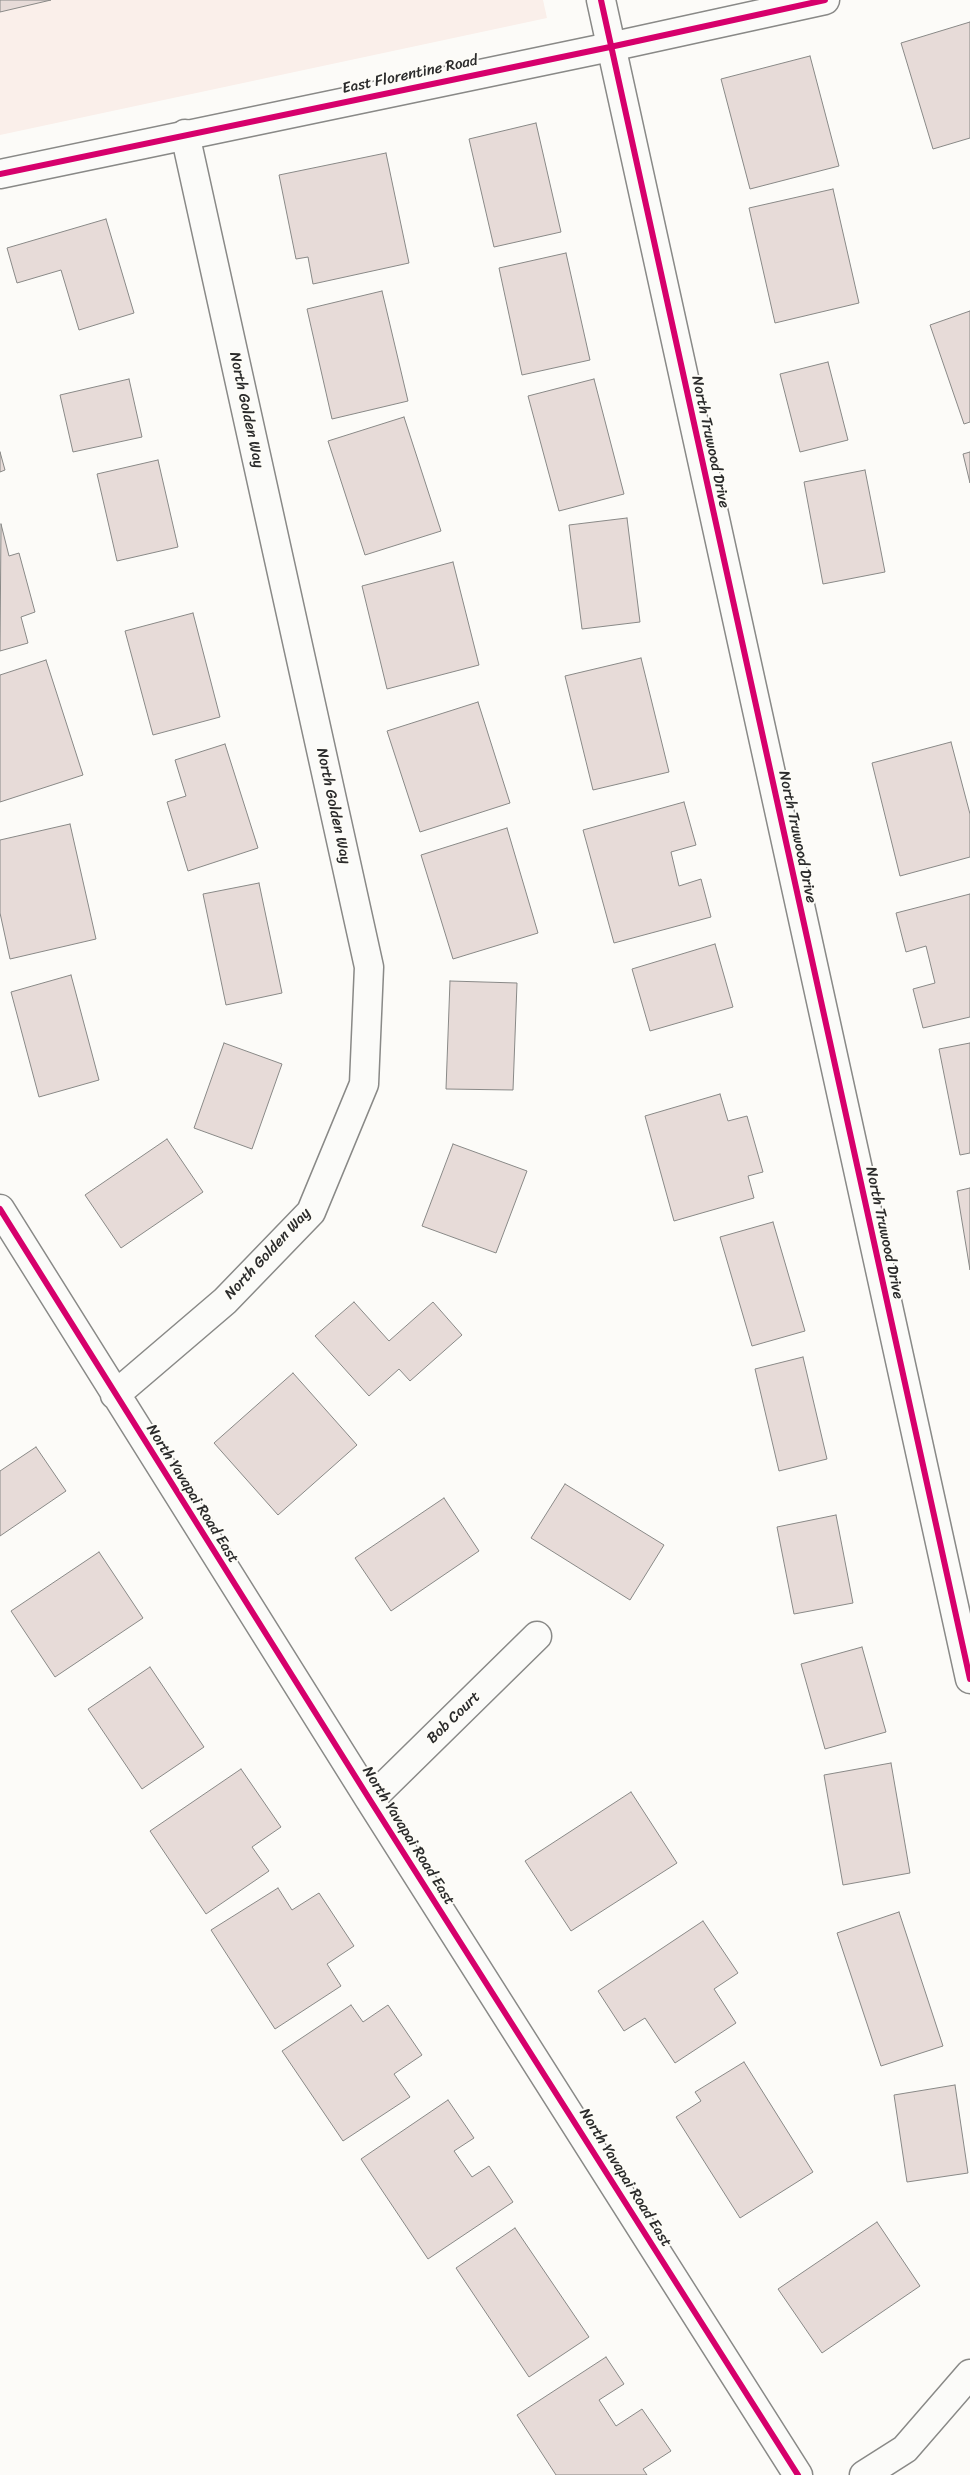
<!DOCTYPE html>
<style>
body{margin:0}
canvas{display:block;background:#fcfbf8}
</style>
<canvas width="970" height="2475"></canvas>
<script>
const context = document.querySelector('canvas').getContext('2d');
context.lineJoin = 'round';
function fillPath(path, color) { context.fillStyle = color; context.fill(path, 'evenodd'); }
const shape = rows => new Path2D(rows.map(r => 'M' + r).join(''));
function strokePath(path, color, width, dash) { context.strokeStyle = color; context.lineWidth = width; context.lineCap = dash ? 'butt' : 'round'; context.setLineDash(dash || []); context.stroke(path); }
function drawText(font, color, halo, rows, align = 'center') {
  context.font = font + ' Sriracha,sans-serif'; context.lineWidth = 4; context.setLineDash([]); context.textBaseline = 'middle'; context.strokeStyle = halo; context.fillStyle = color; for (const [text, x, y, turn = 0] of rows) {
    context.save(); context.translate(x, y); context.rotate((+turn || 0) * Math.PI / 180); context.textAlign = isNaN(turn) ? turn : align; if (halo) context.strokeText(text, 0, 0); context.fillText(text, 0, 0); context.restore();
  }
}
fillPath(shape([
 [0,0,543,0,547,18,0,135]
]), '#faefea');
const building = shape([
 [0,0,51,0,0,12,0,0],
 [970,22,970,138,933,149,901,43,970,22],
 [810,56,839,166,750,189,721,79,810,56],
 [536,123,561,232,494,247,469,139,536,123],
 [386,153,409,263,313,284,308,257,296,259,279,175,386,153],
 [833,189,859,303,775,323,749,208,833,189],
 [106,219,134,313,79,330,61,270,17,283,7,248,106,219],
 [566,253,590,360,522,375,499,268,566,253],
 [382,291,408,401,332,419,307,309,382,291],
 [970,311,970,422,964,424,930,325,970,311],
 [828,362,848,440,800,452,780,374,828,362],
 [129,379,142,437,73,452,60,395,129,379],
 [594,379,624,494,559,511,528,396,594,379],
 [404,417,441,531,365,555,328,441,404,417],
 [0,452,5,470,0,472,0,452],
 [970,452,970,483,963,454,970,452],
 [158,460,178,547,117,561,97,474,158,460],
 [865,470,885,572,823,584,804,482,865,470],
 [627,518,640,622,582,629,569,525,627,518],
 [1,524,9,556,19,553,35,612,21,617,28,643,0,651,1,524],
 [453,562,479,665,387,689,362,586,453,562],
 [193,613,220,717,153,735,125,631,193,613],
 [641,658,669,772,593,790,565,676,641,658],
 [46,660,83,775,0,802,0,675,46,660],
 [478,702,510,803,420,832,387,731,478,702],
 [951,742,970,814,970,857,900,876,872,763,951,742],
 [225,744,258,848,188,871,167,802,186,796,175,760,225,744],
 [684,802,696,845,671,852,679,886,701,879,711,917,614,943,583,830,684,802],
 [70,824,96,939,10,959,0,913,0,840,70,824],
 [507,828,538,933,453,959,421,855,507,828],
 [259,883,282,993,226,1005,203,894,259,883],
 [970,894,970,1017,923,1028,913,989,935,983,926,946,906,952,896,913,970,894],
 [715,944,733,1007,650,1031,632,969,715,944],
 [71,975,99,1080,39,1097,11,992,71,975],
 [450,981,517,983,513,1090,446,1089,450,981],
 [224,1043,282,1064,252,1149,194,1128,224,1043],
 [970,1043,970,1153,960,1155,939,1049,970,1043],
 [720,1094,728,1121,747,1116,763,1172,748,1176,754,1198,674,1221,645,1116,720,1094],
 [167,1139,203,1192,121,1248,85,1195,167,1139],
 [453,1144,527,1171,496,1253,422,1226,453,1144],
 [970,1188,970,1270,957,1191,970,1188],
 [773,1222,805,1331,752,1346,720,1237,773,1222],
 [354,1302,389,1341,433,1302,462,1335,410,1381,399,1369,369,1396,315,1336,354,1302],
 [803,1357,827,1459,779,1471,755,1369,803,1357],
 [293,1373,357,1445,278,1515,214,1443,293,1373],
 [36,1447,66,1491,0,1536,0,1471,36,1447],
 [565,1484,664,1545,630,1600,531,1538,565,1484],
 [444,1498,479,1551,391,1611,355,1558,444,1498],
 [836,1515,853,1603,794,1614,777,1527,836,1515],
 [99,1552,143,1618,55,1677,11,1611,99,1552],
 [862,1647,886,1732,825,1749,801,1664,862,1647],
 [150,1667,204,1747,142,1789,88,1709,150,1667],
 [891,1763,910,1873,843,1885,824,1775,891,1763],
 [241,1769,281,1827,252,1847,269,1871,206,1914,150,1831,241,1769],
 [631,1792,677,1863,571,1931,525,1861,631,1792],
 [278,1888,292,1910,319,1893,354,1946,327,1964,341,1986,275,2029,211,1930,278,1888],
 [899,1912,943,2046,881,2066,837,1933,899,1912],
 [703,1921,738,1973,714,1989,736,2023,675,2063,645,2018,624,2031,598,1991,703,1921],
 [351,2005,363,2022,388,2005,422,2055,394,2074,410,2097,343,2141,282,2051,351,2005],
 [744,2062,813,2172,740,2218,676,2117,701,2101,695,2092,744,2062],
 [955,2085,968,2173,907,2182,894,2095,955,2085],
 [448,2100,474,2138,454,2151,472,2177,489,2166,513,2202,428,2259,361,2159,448,2100],
 [877,2222,920,2286,822,2353,778,2289,877,2222],
 [515,2228,589,2337,529,2377,456,2268,515,2228],
 [606,2357,624,2384,599,2400,616,2426,642,2409,671,2451,643,2469,647,2475,556,2475,517,2415,606,2357]
]);
fillPath(building, '#e7dbd8');
strokePath(building, '#898987', 1);
const minor = shape([
 [601,0,970,1679],
 [0,1209,370,1800,798,2475],
 [115,1395,225,1301,311,1212,364,1084,369,967,185,134],
 [370,1800,537,1636],
 [864,2475,905,2449,970,2374]
]);
const tertiary = shape([
 [0,174,610,47,825,0]
]);
strokePath(minor, '#898987', 31);
strokePath(tertiary, '#898987', 31);
strokePath(minor, '#fbfbf9', 28);
strokePath(tertiary, '#fbfbf9', 28);
strokePath(shape([
 [601,0,970,1679],
 [0,174,610,47,825,0],
 [0,1209,370,1800,798,2475]
]), '#d6006c', 6);
drawText('15px', '#2b2b2b', '#fdfcf7', [
 ["East Florentine Road",410,75,-12],
 ["North Golden Way",246,410,78],
 ["North Truwood Drive",710,442,78],
 ["North Golden Way",333,806,78],
 ["North Truwood Drive",797,837,78],
 ["North Truwood Drive",884,1233,78],
 ["North Golden Way",268,1254,-47],
 ["North Yavapai Road East",192,1494,58],
 ["Bob Court",454,1718,-44],
 ["North Yavapai Road East",408,1836,58],
 ["North Yavapai Road East",625,2178,58]
]);
</script>
